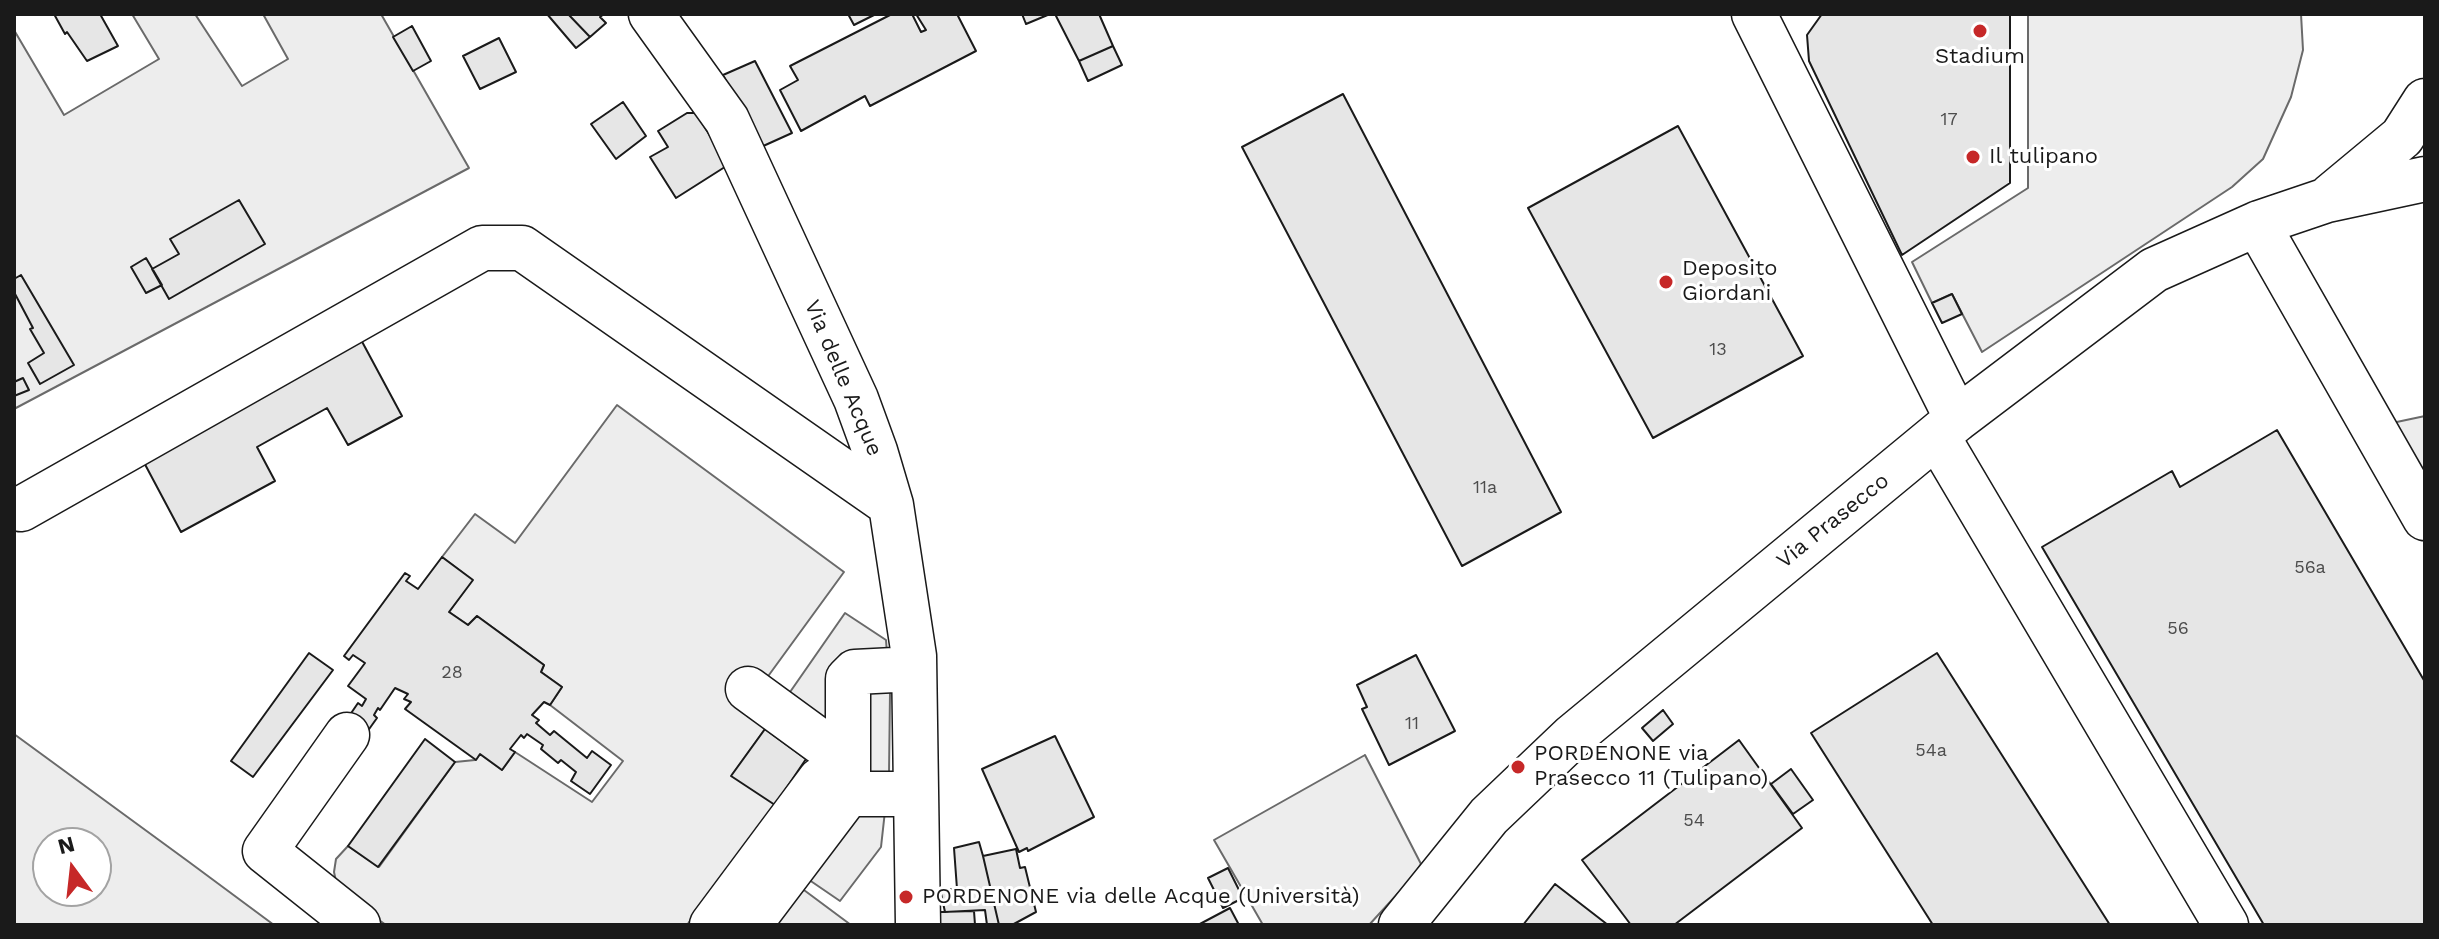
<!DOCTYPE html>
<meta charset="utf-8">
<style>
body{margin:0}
#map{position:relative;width:2439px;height:939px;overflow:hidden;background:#fff;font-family:"Work Sans",sans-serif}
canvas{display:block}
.frame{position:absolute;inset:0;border:16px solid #1a1a1a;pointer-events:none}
.north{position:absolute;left:32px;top:827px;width:80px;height:80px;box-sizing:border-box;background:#fff;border:2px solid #a3a3a3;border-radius:50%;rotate:345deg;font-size:22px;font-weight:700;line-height:32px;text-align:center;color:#1a1a1a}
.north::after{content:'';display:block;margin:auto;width:28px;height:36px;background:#c62828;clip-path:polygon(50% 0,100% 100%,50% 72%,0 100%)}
</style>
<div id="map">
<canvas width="2439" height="939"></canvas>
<div class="frame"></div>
<div class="north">N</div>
</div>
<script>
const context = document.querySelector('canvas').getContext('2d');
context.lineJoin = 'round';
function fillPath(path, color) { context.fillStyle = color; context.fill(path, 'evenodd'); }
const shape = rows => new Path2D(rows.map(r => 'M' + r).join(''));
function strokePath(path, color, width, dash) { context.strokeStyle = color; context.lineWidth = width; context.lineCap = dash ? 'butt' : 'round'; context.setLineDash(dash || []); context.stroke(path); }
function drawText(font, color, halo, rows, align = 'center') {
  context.font = font + ' "Work Sans",sans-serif'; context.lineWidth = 6; context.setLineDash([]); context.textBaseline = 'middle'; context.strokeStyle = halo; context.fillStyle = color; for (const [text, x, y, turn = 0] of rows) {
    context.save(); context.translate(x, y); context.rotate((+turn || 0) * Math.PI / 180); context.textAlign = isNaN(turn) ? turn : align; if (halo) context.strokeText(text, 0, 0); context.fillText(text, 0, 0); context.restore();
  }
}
const built = shape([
 [132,14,195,14,242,86,288,59,263,14,381,14,469,168,14,409,14,30,64,115,159,59,132,14],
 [2028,14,2301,14,2303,50,2291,97,2263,159,2232,187,1982,352,1952,294,1932,303,1912,262,2028,188,2028,14],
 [617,405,844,572,742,712,765,728,845,613,886,640,890,693,889,775,881,847,840,901,780,860,707,897,687,925,386,925,351,900,337,886,334,872,336,859,348,846,379,867,455,762,475,760,480,754,502,770,515,752,592,802,623,761,550,705,562,687,541,672,544,665,477,616,468,625,449,612,472,580,442,557,475,514,515,543,617,405],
 [765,729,805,759,732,775,765,729],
 [2425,416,2425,478,2392,423,2425,416],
 [14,734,189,862,274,925,14,925,14,734],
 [48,843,96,843,96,891,48,891,48,843],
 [1365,755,1421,864,1412,878,1369,925,1263,925,1214,840,1365,755],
 [773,867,851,925,729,925,773,867]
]);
fillPath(built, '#ededed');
strokePath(built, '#6a6a6a', 2);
const building = shape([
 [54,14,100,14,118,46,87,61,67,32,65,34,54,14],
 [547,14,568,14,590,37,576,48,547,14],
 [568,14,604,14,600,17,606,23,590,37,568,14],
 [848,14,876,14,854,25,848,14],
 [892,14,912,14,921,32,926,30,916,14,957,14,976,51,870,106,865,96,801,131,780,90,798,80,790,66,892,14],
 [1022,14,1050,14,1026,24,1022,14],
 [1055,14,1099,14,1113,46,1079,61,1055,14],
 [1822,14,2010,14,2010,183,1902,255,1809,61,1807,35,1822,14],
 [412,26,431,61,413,71,393,37,412,26],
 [499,38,516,72,480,89,463,56,499,38],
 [1113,46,1122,65,1088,81,1079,61,1113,46],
 [755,61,792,133,761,147,723,75,755,61],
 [1343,94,1561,512,1462,566,1242,147,1343,94],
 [623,102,646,136,616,159,591,124,623,102],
 [687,113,696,113,728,165,676,198,650,157,668,147,658,131,687,113],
 [1678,126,1803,356,1653,438,1528,208,1678,126],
 [239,200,265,244,169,299,152,269,179,254,170,239,239,200],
 [146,258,162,285,146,293,131,267,146,258],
 [21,275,74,365,40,384,28,363,44,353,30,329,33,328,14,292,14,279,21,275],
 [1952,294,1962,314,1942,323,1932,303,1952,294],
 [359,336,402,416,348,445,327,408,257,447,275,481,181,532,140,455,359,336],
 [23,378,29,390,14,396,14,382,23,378],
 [2277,430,2425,682,2425,925,2264,925,2042,547,2172,471,2180,487,2277,430],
 [442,557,473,580,449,612,468,625,477,616,544,665,541,672,562,687,550,705,544,702,532,715,539,720,536,723,550,735,554,731,587,758,592,751,611,765,590,794,571,781,576,772,561,760,558,763,541,749,543,745,527,734,524,738,521,735,510,749,515,752,502,770,480,754,476,760,405,709,411,702,404,699,408,694,395,688,380,710,378,708,374,715,377,718,362,739,343,725,358,703,362,706,366,699,348,686,365,663,353,655,349,660,344,656,405,573,410,576,406,581,418,589,442,557],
 [309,653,333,670,253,777,231,761,309,653],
 [1937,653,2110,925,1933,925,1811,733,1937,653],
 [1416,655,1455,731,1389,765,1362,709,1367,707,1357,685,1416,655],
 [1663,710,1673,724,1653,741,1642,728,1663,710],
 [765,729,806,759,775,805,731,776,765,729],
 [1055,736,1094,817,1028,851,1027,848,1019,852,982,769,1055,736],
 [425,739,455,762,378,867,348,846,425,739],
 [1739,740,1802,828,1674,925,1631,925,1582,860,1739,740],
 [1791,769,1813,800,1793,814,1771,784,1791,769],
 [979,842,983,856,999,925,987,925,985,910,945,912,940,889,957,889,954,848,979,842],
 [1016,849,1020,868,1025,867,1036,912,1012,925,999,925,983,856,1016,849],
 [1228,868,1243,898,1223,908,1208,878,1228,868],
 [1555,884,1608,925,1523,925,1555,884],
 [1230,908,1239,925,1198,925,1230,908],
 [974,911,975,925,940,925,939,912,974,911]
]);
fillPath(building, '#e6e6e6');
strokePath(building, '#1a1a1a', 2);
const minor = shape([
 [651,14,727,120,856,399,875,451,891,505,914,656,918,925],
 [1754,14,1957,419],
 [2331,196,2402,137,2425,101],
 [2259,223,2263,234,2425,518],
 [1937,436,2226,925],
 [21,509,482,248,522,248,891,505],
 [748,689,848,762],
 [347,735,265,851,358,925],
 [712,925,820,780,848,794,916,794],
 [749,925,848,794,848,679,855,672,914,669],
 [1401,925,1489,816,1573,736,1957,419,2154,270,2259,223,2327,200,2425,179]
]);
strokePath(minor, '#1a1a1a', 47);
strokePath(minor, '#fff', 44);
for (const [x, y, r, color] of [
 [1980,31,8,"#c62828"],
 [1973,157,8,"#c62828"],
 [1666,282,8,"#c62828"],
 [1518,767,8,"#c62828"],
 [906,897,8,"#c62828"]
]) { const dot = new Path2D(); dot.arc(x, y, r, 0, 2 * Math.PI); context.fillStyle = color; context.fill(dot); strokePath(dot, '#fff', 3); }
drawText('18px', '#4d4d4d', null, [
 ["17",1949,120],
 ["13",1718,350],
 ["11a",1485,488],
 ["56a",2310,568],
 ["56",2178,629],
 ["28",452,673],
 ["11",1412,724],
 ["54a",1931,751],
 ["54",1694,821]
]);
drawText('22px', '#1a1a1a', '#fff', [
 ["Stadium",1980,57,"center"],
 ["Il tulipano",1989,157],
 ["Deposito",1682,269],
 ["Giordani",1682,294],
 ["PORDENONE via",1534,754],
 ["Prasecco 11 (Tulipano)",1534,779],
 ["PORDENONE via delle Acque (Università)",922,897]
], 'left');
drawText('22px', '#1a1a1a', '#fff', [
 ["Via delle Acque",843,378,67],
 ["Via Prasecco",1833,521,-39]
]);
</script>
